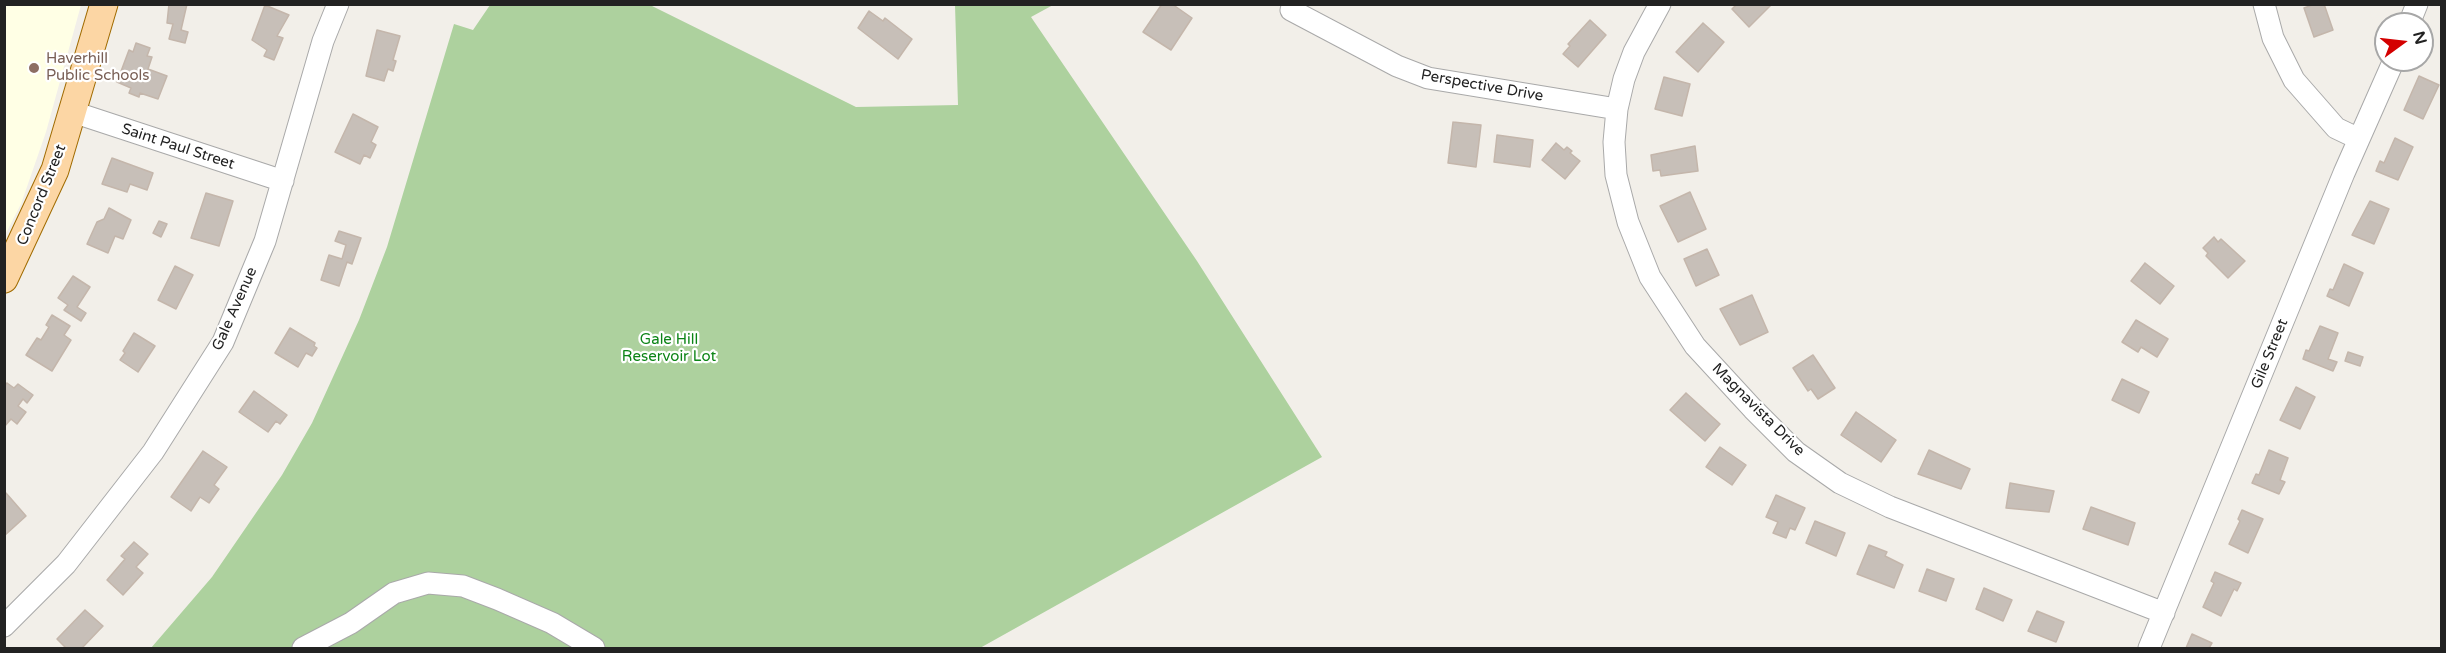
<!DOCTYPE html>
<style>
body{margin:0}
#map{position:relative;width:2446px;height:653px;overflow:hidden;background:#f2efe9;font-family:"Varela Round",sans-serif}
canvas{display:block}
.frame{position:absolute;inset:0;border:6px solid #222;pointer-events:none}
.north{position:absolute;left:2374px;top:12px;width:60px;height:60px;box-sizing:border-box;background:#fff;border:2px solid #a7a7a7;border-radius:50%;rotate:75deg;font-size:16px;font-weight:700;line-height:24px;text-align:center;color:#222}
.north::after{content:'';display:block;margin:auto;width:21px;height:27px;background:#d40000;clip-path:polygon(50% 0,100% 100%,50% 72%,0 100%)}
</style>
<div id="map">
<canvas width="2446" height="653"></canvas>
<div class="frame"></div>
<div class="north">N</div>
</div>
<script>
const context = document.querySelector('canvas').getContext('2d');
context.lineJoin = 'round';
function fillPath(path, color) { context.fillStyle = color; context.fill(path, 'evenodd'); }
const shape = rows => new Path2D(rows.map(r => 'M' + r).join(''));
function strokePath(path, color, width, dash) { context.strokeStyle = color; context.lineWidth = width; context.lineCap = dash ? 'butt' : 'round'; context.setLineDash(dash || []); context.stroke(path); }
function drawText(font, color, halo, rows, align = 'center') {
  context.font = font + ' "Varela Round",sans-serif'; context.lineWidth = 4.5; context.setLineDash([]); context.textBaseline = 'middle'; context.strokeStyle = halo; context.fillStyle = color; for (const [text, x, y, turn = 0] of rows) {
    context.save(); context.translate(x, y); context.rotate((+turn || 0) * Math.PI / 180); context.textAlign = isNaN(turn) ? turn : align; if (halo) context.strokeText(text, 0, 0); context.fillText(text, 0, 0); context.restore();
  }
}
fillPath(shape([
 [5,4,81,5,46,132,21,204,5,235]
]), '#ffffe5');
fillPath(shape([
 [490,5,650,5,856,107,958,105,955,5,1053,5,1031,17,1197,261,1322,457,980,648,151,648,212,577,282,475,312,423,359,320,387,247,454,24,473,30]
]), '#add19e');
const building = shape([
 [169,4,187,4,181,30,188,32,185,43,169,39,173,24,167,23,169,4],
 [1162,4,1172,4,1192,18,1171,50,1143,32,1162,4],
 [1737,4,1771,4,1771,5,1749,27,1732,9,1737,4],
 [2315,4,2324,4,2333,30,2314,37,2304,8,2315,4],
 [265,5,289,15,277,36,283,38,274,60,264,56,267,50,252,40,265,5],
 [869,11,883,21,885,18,912,39,898,59,858,28,869,11],
 [1590,20,1606,35,1578,67,1563,54,1570,46,1568,44,1590,20],
 [1703,23,1724,42,1698,72,1676,52,1703,23],
 [377,30,400,36,393,60,396,61,393,71,388,69,384,81,366,76,377,30],
 [136,43,150,48,147,56,152,57,148,69,167,76,158,99,140,93,139,97,129,93,131,88,117,82,129,50,133,52,136,43],
 [2419,76,2439,85,2423,119,2404,110,2419,76],
 [1664,77,1690,84,1682,116,1655,109,1664,77],
 [353,114,378,127,371,142,376,145,370,158,364,155,360,164,335,152,353,114],
 [1453,122,1481,125,1476,167,1448,163,1453,122],
 [1497,135,1533,140,1530,167,1494,162,1497,135],
 [2395,138,2413,147,2398,180,2376,171,2380,161,2384,163,2395,138],
 [1556,143,1564,150,1567,147,1572,151,1570,153,1580,161,1565,179,1542,160,1556,143],
 [1695,146,1698,171,1661,176,1660,170,1653,171,1651,155,1695,146],
 [112,158,153,173,147,190,130,184,127,192,102,184,112,158],
 [1690,192,1706,229,1678,242,1660,206,1690,192],
 [206,193,233,201,219,246,191,238,206,193],
 [2370,201,2389,209,2374,244,2352,235,2370,201],
 [109,208,131,220,123,239,115,236,108,253,87,244,97,222,104,219,109,208],
 [159,221,167,224,161,237,153,233,159,221],
 [339,231,361,238,352,264,347,262,339,286,321,280,329,255,342,259,346,245,335,241,339,231],
 [2214,237,2218,242,2221,239,2245,261,2228,278,2206,256,2208,253,2203,248,2214,237],
 [1707,249,1719,275,1696,286,1684,259,1707,249],
 [2145,263,2174,286,2160,304,2131,281,2145,263],
 [2344,264,2363,273,2349,306,2327,296,2330,289,2333,290,2344,264],
 [175,266,193,275,176,309,158,300,175,266],
 [73,276,90,287,77,307,86,313,81,321,64,310,68,305,58,298,73,276],
 [1752,295,1768,332,1740,345,1720,309,1752,295],
 [52,315,70,326,64,335,71,340,52,371,26,355,37,338,41,340,49,327,46,325,52,315],
 [2136,320,2168,339,2157,357,2141,347,2138,352,2122,342,2136,320],
 [2320,326,2338,333,2328,359,2337,362,2333,371,2303,359,2306,350,2309,351,2320,326],
 [290,328,315,343,314,346,317,348,312,356,306,353,298,367,275,353,290,328],
 [134,333,155,346,138,372,120,360,125,353,123,351,134,333],
 [2348,352,2363,357,2360,366,2345,361,2348,352],
 [1813,355,1835,388,1818,399,1811,389,1808,391,1793,368,1813,355],
 [2122,379,2149,392,2139,413,2112,400,2122,379],
 [7,383,14,388,18,384,33,395,27,403,23,399,18,406,26,412,17,424,11,419,4,427,4,386,7,383],
 [2296,387,2315,397,2300,429,2280,420,2296,387],
 [254,391,287,415,280,424,276,421,268,432,239,412,254,391],
 [1686,393,1720,424,1705,441,1670,410,1686,393],
 [1856,412,1896,440,1881,462,1841,435,1856,412],
 [1720,447,1746,465,1732,485,1706,467,1720,447],
 [1929,450,1970,469,1961,489,1918,474,1929,450],
 [2269,450,2288,458,2280,480,2285,482,2279,494,2252,483,2256,474,2259,475,2269,450],
 [203,451,227,467,214,485,219,489,209,503,200,497,191,511,171,497,203,451],
 [2010,483,2054,491,2049,512,2006,508,2010,483],
 [6,493,26,516,4,536,4,494,6,493],
 [1776,495,1805,508,1795,530,1790,528,1786,538,1773,533,1778,522,1766,517,1776,495],
 [2091,507,2135,523,2128,545,2083,529,2091,507],
 [2242,510,2263,519,2248,553,2229,544,2240,521,2238,519,2242,510],
 [1815,521,1845,533,1836,556,1806,543,1815,521],
 [134,542,148,554,136,567,143,573,123,595,107,580,125,559,121,556,134,542],
 [1869,545,1887,552,1885,556,1903,565,1894,588,1857,574,1869,545],
 [1927,569,1954,579,1946,601,1919,591,1927,569],
 [2215,572,2241,583,2237,591,2234,589,2221,616,2203,607,2214,583,2211,581,2215,572],
 [1984,588,2012,600,2003,621,1976,609,1984,588],
 [85,610,103,626,82,648,66,648,57,639,85,610],
 [2037,611,2064,622,2056,642,2028,631,2037,611],
 [2192,634,2212,643,2209,648,2186,648,2192,634]
]);
fillPath(building, '#c7bfb8');
strokePath(building, '#c4b6ab', 1.5);
const minor = shape([
 [1660,4,1634,52,1624,79,1617,109,1614,142,1616,175,1628,222,1650,277,1695,346,1753,409,1796,452,1840,483,1890,507,2164,613],
 [2264,4,2273,38,2294,80,2336,128,2359,139],
 [1291,10,1397,66,1428,78,1617,109],
 [2409,24,2417,4],
 [73,112,283,181],
 [4,626,66,564,153,452,223,342,265,241,323,41,338,4],
 [303,648,351,623,394,593,428,583,463,586,497,599,552,623,594,648],
 [2149,648,2344,173,2394,60]
]);
const major = shape([
 [4,279,55,170,104,4]
]);
strokePath(minor, '#a9a9a9', 23);
strokePath(major, '#a06b00', 29);
strokePath(minor, '#fff', 21);
strokePath(major, '#fcd6a4', 27);
for (const [x, y, r, color] of [
 [34,68,6,"#8d6e63"]
]) { const dot = new Path2D(); dot.arc(x, y, r, 0, 2 * Math.PI); context.fillStyle = color; context.fill(dot); strokePath(dot, '#fff', 2); }
drawText('15px', '#785e54', '#fff', [
 ["Haverhill",46,59],
 ["Public Schools",46,76]
], 'left');
drawText('15px', '#222', '#fff', [
 ["Perspective Drive",1482,86,10],
 ["Saint Paul Street",178,147,18],
 ["Concord Street",42,195,-68],
 ["Gale Avenue",235,309,-66],
 ["Gile Street",2270,354,-68],
 ["Magnavista Drive",1758,410,45]
]);
drawText('15px', '#0c8416', '#fff', [
 ["Gale Hill",669,340],
 ["Reservoir Lot",669,357]
]);
</script>
